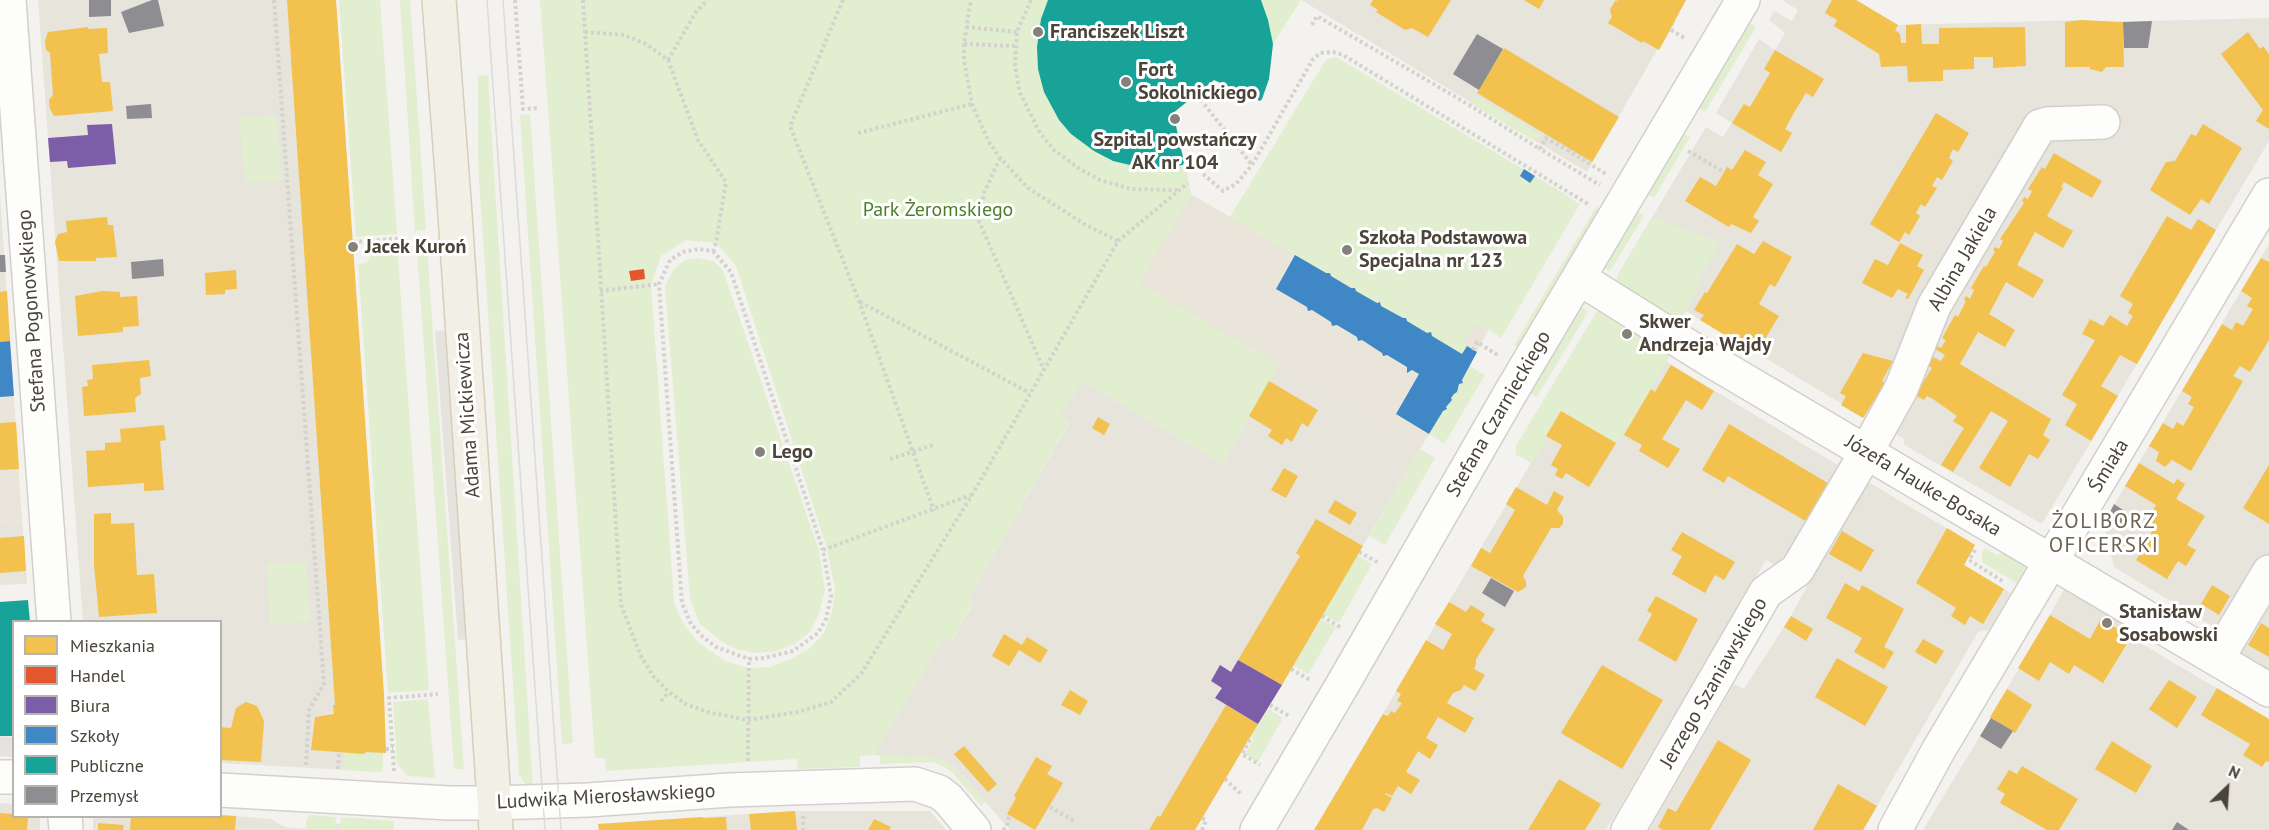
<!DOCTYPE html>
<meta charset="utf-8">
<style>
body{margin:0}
#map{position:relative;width:2269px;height:830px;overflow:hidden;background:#f4f2ee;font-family:"PT Sans",sans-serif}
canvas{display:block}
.legend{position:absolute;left:12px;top:620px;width:210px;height:198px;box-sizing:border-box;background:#fff;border:2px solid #b7b4b0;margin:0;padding:8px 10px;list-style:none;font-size:18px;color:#4b4439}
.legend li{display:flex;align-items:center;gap:12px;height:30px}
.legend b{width:30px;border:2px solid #b7b4b0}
.north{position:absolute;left:2197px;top:758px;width:60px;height:60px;-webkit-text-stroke:4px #fff;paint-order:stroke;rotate:25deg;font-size:16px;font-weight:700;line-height:24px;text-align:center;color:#4b4439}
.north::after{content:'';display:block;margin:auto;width:21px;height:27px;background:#4b4439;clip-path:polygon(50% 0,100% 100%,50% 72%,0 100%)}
</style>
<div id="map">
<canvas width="2269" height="830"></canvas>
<ul class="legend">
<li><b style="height:16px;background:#f2c14e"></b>Mieszkania</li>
<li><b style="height:16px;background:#e4572e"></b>Handel</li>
<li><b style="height:16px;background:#7b5ea7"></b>Biura</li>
<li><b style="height:16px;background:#3f88c5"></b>Szkoły</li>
<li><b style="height:16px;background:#17a398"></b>Publiczne</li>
<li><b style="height:16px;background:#8d8d92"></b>Przemysł</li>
</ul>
<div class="north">N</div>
</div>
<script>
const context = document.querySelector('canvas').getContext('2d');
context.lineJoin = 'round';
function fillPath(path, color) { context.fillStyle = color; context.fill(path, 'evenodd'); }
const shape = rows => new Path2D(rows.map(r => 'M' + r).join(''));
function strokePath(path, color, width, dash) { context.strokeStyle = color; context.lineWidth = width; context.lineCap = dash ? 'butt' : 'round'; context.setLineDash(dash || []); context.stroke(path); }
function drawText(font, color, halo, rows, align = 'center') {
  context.font = font + ' "PT Sans",sans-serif'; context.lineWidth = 6; context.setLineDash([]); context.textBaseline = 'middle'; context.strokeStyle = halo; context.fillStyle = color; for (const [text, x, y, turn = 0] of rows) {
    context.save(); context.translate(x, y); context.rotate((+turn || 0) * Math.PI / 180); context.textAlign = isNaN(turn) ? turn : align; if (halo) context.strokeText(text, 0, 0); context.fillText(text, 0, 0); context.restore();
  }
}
fillPath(shape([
 [38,0,336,0,384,695,386,753,383,753,382,772,221,763,220,622,83,621],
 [1301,0,1686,0,1674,20,1676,22,1659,50,1657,50,1587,172],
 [1782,0,1856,0,1898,25,2081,20,2107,22,2269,18,2269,141,2042,524,1903,444,1905,439,1892,432,1934,349,1869,420,1686,311,1680,321,1617,276,1706,127,1723,137,1732,123,1716,113,1759,39,1775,50,1785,33,1769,20,1774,11,1792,21,1798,10],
 [0,195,10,341,0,342],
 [2269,244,2269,670,2241,654,2242,644,2114,567,2103,523],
 [1599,308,1667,362,1841,467,1781,569,1766,560,1606,830,1314,830,1531,463,1516,454,1516,446],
 [1279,365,1420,449,1195,830,1010,830,955,767,935,757,874,755,944,637,952,641,973,604,968,600,1069,423,1060,415,1082,381,1223,464],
 [1868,482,1975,545,1964,565,2011,593,1989,630,1978,632,1863,830,1649,830,1734,684,1744,689,1791,616,1825,552],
 [22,520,27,584,0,585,0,522],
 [2065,588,2140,633,2137,641,2269,719,2269,830,1923,830,1980,736],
 [0,803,13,804,14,816,40,817,40,830,0,830],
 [795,811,930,811,946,830,599,830,598,824],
 [221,815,271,819,285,827,306,829,312,821,394,830,93,830,93,817]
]), '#e7e4dc');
fillPath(shape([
 [1336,57,1568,196,1489,329,1462,380,1463,383,1459,385,1457,392,1447,409,1443,411,1420,449,1138,283,1191,194,1230,217,1326,60],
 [10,341,22,520,0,522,0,342]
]), '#eae5da');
fillPath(shape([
 [339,0,380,0,397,234,356,237],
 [400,0,410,0,426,230,415,231],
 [540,0,1301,0,1273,44,1269,79,1260,101,1214,80,1174,113,1184,162,1181,166,1186,169,1191,194,1139,283,1279,365,1223,464,1082,381,1060,415,1069,422,968,600,973,603,951,642,944,637,874,755,860,756,860,767,798,769,797,759,606,771,605,758,595,758],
 [686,240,716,243,736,266,827,549,835,589,832,612,824,633,809,649,790,659,770,667,749,668,725,661,699,643,683,623,674,602,651,285,661,256],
 [1749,22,1756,27,1705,112,1699,108],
 [1336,57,1580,204,1501,338,1477,322,1463,343,1467,346,1462,354,1432,336,1431,332,1427,333,1407,321,1406,318,1403,318,1381,306,1380,303,1377,303,1356,291,1355,288,1351,288,1230,217,1326,60],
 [488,75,533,790,527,787,519,774,478,164,478,76],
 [1475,95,1542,136,1533,140,1470,103],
 [530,114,573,743,562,744,520,115],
 [276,115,282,180,245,183,239,118],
 [1684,134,1690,137,1654,198,1647,194],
 [1596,207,1601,210,1520,348,1514,345],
 [1638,212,1644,216,1610,271,1604,268],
 [1653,217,1720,243,1696,284,1699,287,1680,321,1617,282,1617,276],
 [397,244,429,690,388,693,358,264,366,263,374,253,378,252,377,245],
 [427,249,464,769,454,769,417,251],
 [697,258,713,261,723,270,819,551,825,591,819,613,811,631,796,643,777,651,754,653,736,649,722,642,700,624,690,599,665,286,674,269,685,260],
 [1581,307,1588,312,1537,397,1530,393],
 [1599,308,1672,352,1624,435,1616,443,1561,411,1547,435,1549,437,1532,463,1516,454,1516,446],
 [1469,366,1485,375,1444,444,1429,434,1443,411,1447,409,1446,407,1452,400,1451,398,1454,394,1457,392,1459,384,1463,383,1462,380],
 [1420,449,1435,458,1385,545,1369,536],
 [1984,548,1997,555,2006,551,2025,563,2027,569,2018,584,1982,562,1982,552],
 [1357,555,1372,564,1339,623,1323,614],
 [306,562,310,622,270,624,267,564],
 [1321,619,1336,627,1308,674,1293,665],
 [428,699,435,778,408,776,397,764,393,702],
 [1267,708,1283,718,1258,762,1245,754,1254,739,1250,737],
 [344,752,383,753,382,772,343,770],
 [880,755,935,757,955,767,986,802,981,806,954,774,945,767,932,762,880,764],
 [309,815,336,817,335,830,306,830,306,820],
 [341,817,394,821,394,830,340,830]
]), '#e1eecf');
fillPath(shape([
 [445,330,468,639,458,640,435,331],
 [0,736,13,737,13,757,0,756]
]), '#e6e3df');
fillPath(shape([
 [287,0,336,0,384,695,386,753,366,752,364,754,311,750,315,717,334,714,333,705,335,705],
 [1373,0,1451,0,1428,37,1412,28,1405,30,1376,12,1378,10,1370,5],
 [1524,0,1544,0,1539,9],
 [1619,0,1686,0,1659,50,1643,41,1642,43,1608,23,1612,17,1610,10,1615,1],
 [1832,0,1856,0,1898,25,1895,30,1900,34,1901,43,1906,43,1906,25,1921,24,1922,44,1939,44,1939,28,2025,27,2026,66,1993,68,1993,57,1974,57,1974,69,1943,70,1943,81,1908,82,1907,66,1881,67,1879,54,1834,26,1837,20,1825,13],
 [2081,20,2123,22,2124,67,2106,67,2102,72,2090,69,2090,67,2065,67,2065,22],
 [88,27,88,29,107,28,108,53,99,54,102,82,110,82,113,111,54,116,50,109,49,100,53,95,50,53,46,50,45,41,48,32],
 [2248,32,2260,49,2263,46,2269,54,2269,129,2256,121,2263,110,2221,54],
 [1504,48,1619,117,1592,162,1477,93],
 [1775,50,1824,79,1813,97,1806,93,1795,111,1785,129,1792,133,1781,152,1732,123,1744,104,1750,107,1770,73,1764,69],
 [1936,113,1969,133,1958,152,1953,149,1949,158,1953,161,1942,180,1937,177,1932,186,1937,188,1925,207,1921,204,1916,213,1920,216,1909,235,1905,232,1899,242,1870,224],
 [2203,124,2242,148,2209,204,2201,199,2190,215,2150,190,2166,162,2175,161,2191,134,2196,136],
 [1745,150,1766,162,1758,175,1773,184,1753,217,1759,221,1751,233,1731,224,1729,227,1685,201,1700,177,1716,186,1727,167,1732,170],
 [2054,153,2102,181,2092,198,2064,182,2061,187,2063,188,2047,216,2073,231,2063,248,2035,232,2017,265,2044,280,2033,298,2006,282,1989,314,2015,330,2005,347,1978,332,1960,364,2051,419,2043,435,2050,440,2038,459,2029,454,2010,487,1979,468,2008,421,1991,411,1953,472,1941,465,1964,428,1953,421,1957,416,1933,399,1927,396,1924,400,1915,395,1932,368,1926,364,1931,356,1941,361,1945,355,1935,349,1937,346,1941,348,1946,340,1942,338,1955,315,1958,317,1966,301,1964,300,1966,296,1970,299,1974,290,1971,288,1984,266,1986,267,1995,252,1993,250,1995,247,1999,249,2003,241,2000,239,2024,203,2022,201,2024,197,2028,199,2032,191,2028,189,2042,167,2045,169],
 [2167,216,2191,230,2198,219,2216,230,2137,364,2120,355,2111,370,2101,386,2118,396,2091,441,2065,425,2077,404,2062,395,2095,340,2082,334,2090,319,2103,326,2110,315,2127,326,2133,316,2128,313,2133,304,2120,296],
 [107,217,108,225,113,225,117,257,96,258,96,261,59,261,55,242,58,234,67,232,66,221],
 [1763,241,1792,257,1775,287,1770,284,1759,304,1779,316,1756,354,1700,320,1704,315,1694,310,1705,292,1707,293,1737,244,1754,254],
 [1900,243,1923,255,1917,266,1924,270,1908,299,1905,298,1908,294,1898,289,1892,298,1862,283,1875,259,1888,265],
 [2261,258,2269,262,2269,340,2250,372,2240,366,2233,376,2243,381,2191,471,2172,460,2165,467,2156,461,2159,452,2149,446,2163,423,2173,429,2177,422,2183,426,2189,416,2194,407,2188,404,2192,397,2182,391,2222,324,2232,330,2236,322,2243,326,2253,309,2247,306,2252,298,2241,291],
 [236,270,237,289,225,290,225,294,206,295,205,273],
 [7,291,10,341,0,342,0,292],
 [102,291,120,292,120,297,137,296,139,326,123,327,123,332,78,336,75,296],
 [1863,353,1893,361,1882,381,1885,383,1863,418,1841,405,1846,396,1840,393],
 [149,360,151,376,140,378,141,394,135,398,136,412,84,416,82,387,88,386,87,380,93,379,92,365],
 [1671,365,1714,391,1702,410,1686,400,1662,439,1680,449,1668,468,1639,451,1642,445,1624,435,1651,389,1655,392],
 [1269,381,1318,410,1308,427,1302,423,1292,442,1286,438,1282,445,1268,436,1272,430,1249,416],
 [1561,411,1616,443,1589,487,1566,473,1562,479,1555,475,1558,469,1551,465,1562,445,1546,436],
 [1098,417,1110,424,1104,435,1092,428],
 [16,422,19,469,0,470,0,423],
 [1729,424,1831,485,1809,523,1728,476,1724,483,1702,470],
 [164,425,166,440,160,441,164,490,144,491,144,483,88,487,86,451,105,450,105,443,121,442,120,429],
 [2139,463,2174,484,2177,479,2185,484,2176,499,2205,516,2187,545,2196,550,2186,566,2178,561,2167,579,2136,560,2154,528,2146,523,2156,505,2125,486],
 [2269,465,2269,524,2243,508],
 [1284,468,1298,476,1286,498,1271,490],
 [1516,487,1547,505,1554,491,1564,497,1557,510,1563,517,1563,524,1559,528,1551,528,1523,576,1526,582,1526,587,1518,592,1471,566,1481,548,1490,553,1515,510,1506,504],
 [1335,500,1357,513,1350,525,1328,512],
 [111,513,111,524,134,523,137,575,154,574,157,613,99,617,94,565,94,514],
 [1316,519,1363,546,1282,685,1238,660,1300,556,1296,553],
 [1947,528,1975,545,1964,565,2004,589,1983,624,1970,616,1965,625,1951,616,1956,608,1916,583],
 [1842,531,1874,550,1861,572,1829,554],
 [1682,532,1735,562,1724,580,1715,575,1705,593,1672,574,1682,556,1671,550],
 [24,536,26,571,0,573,0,538],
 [1845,583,1859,591,1862,585,1904,609,1884,647,1894,652,1884,669,1854,652,1862,638,1826,618],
 [2212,585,2230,596,2219,615,2201,604],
 [1656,596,1698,619,1676,662,1638,640,1652,614,1647,611],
 [1449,602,1466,612,1471,605,1485,614,1481,621,1495,629,1476,659,1476,664,1474,669,1485,675,1475,691,1464,685,1461,690,1453,693,1447,703,1474,718,1465,733,1438,717,1426,738,1438,745,1430,759,1418,751,1406,772,1420,780,1411,794,1398,786,1392,796,1386,793,1385,794,1392,798,1384,812,1377,808,1373,809,1362,830,1314,830,1383,714,1388,716,1391,711,1395,713,1402,703,1397,701,1401,694,1396,691,1426,640,1443,650,1452,634,1435,624],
 [2050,615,2090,639,2101,619,2131,637,2103,683,2074,665,2069,674,2050,662,2039,681,2018,668],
 [1791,616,1813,629,1806,641,1784,627],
 [2261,623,2269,628,2269,657,2248,645],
 [1004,634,1022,645,1027,637,1048,650,1040,663,1019,650,1009,666,992,656],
 [1923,639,1944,651,1936,664,1915,652],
 [1837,658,1888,687,1865,726,1815,697],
 [1602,665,1663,700,1622,769,1561,733],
 [2169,680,2197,697,2177,728,2149,709],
 [2217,688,2269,719,2269,762,2266,761,2262,767,2243,755,2250,744,2201,715],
 [2007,689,2032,705,2015,733,1990,717],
 [1070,690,1088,701,1080,715,1061,705],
 [246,702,257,706,264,721,261,762,220,760,220,727,231,728,236,708],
 [1226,705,1258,724,1195,830,1149,830,1158,815,1160,817],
 [1718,740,1751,760,1710,830,1663,830,1658,827,1668,808,1676,812],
 [2112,741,2152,766,2136,793,2095,769],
 [964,746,997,784,988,792,954,754],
 [1036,757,1052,766,1047,774,1063,783,1035,830,1007,814,1016,798,1014,796],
 [2022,766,2078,799,2059,830,2047,830,2000,803,2005,794,1997,789,2009,770,2017,774],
 [1559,779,1601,804,1585,830,1528,830],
 [1838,784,1877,806,1863,830,1813,830],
 [795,811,797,830,751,830,749,814],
 [0,813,14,814,14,816,28,816,27,830,0,830],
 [220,815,236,816,235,830,130,830,131,816],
 [703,817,703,818,726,817,727,830,599,830,598,824],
 [874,819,891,827,889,830,868,830],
 [98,823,124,825,123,830,98,830]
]), '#f2c14e');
fillPath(shape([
 [644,269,645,279,631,281,629,271]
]), '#e4572e');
fillPath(shape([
 [112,124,116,164,68,168,67,161,50,162,48,138,88,135,87,125],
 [1238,660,1282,685,1258,724,1215,698,1222,688,1211,681,1220,665,1231,672]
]), '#7b5ea7');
fillPath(shape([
 [1524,169,1535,176,1530,183,1520,176],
 [1295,255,1326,273,1330,273,1331,276,1351,288,1355,288,1356,291,1377,303,1380,302,1381,306,1403,318,1406,318,1407,321,1427,333,1431,332,1432,336,1462,354,1467,346,1477,352,1462,380,1463,383,1459,384,1457,392,1454,394,1451,398,1452,400,1446,407,1447,409,1443,411,1429,434,1396,414,1419,374,1412,370,1407,373,1407,367,1387,355,1383,356,1382,353,1362,340,1358,341,1357,337,1337,325,1332,326,1331,322,1312,310,1308,311,1307,307,1276,289],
 [10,341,14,396,0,397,0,342]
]), '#3f88c5');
fillPath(shape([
 [1048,0,1261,0,1268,20,1273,44,1269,79,1262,99,1260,101,1214,80,1173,113,1184,162,1183,165,1143,168,1113,161,1094,151,1071,134,1059,120,1044,92,1038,69,1037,47,1041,19],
 [28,600,30,622,14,622,14,729,12,736,0,736,0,602]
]), '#17a398');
fillPath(shape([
 [89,0,111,0,111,16,89,17],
 [152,0,158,0,164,26,129,33,121,12],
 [2152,21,2148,48,2124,48,2123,22],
 [1477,34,1503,49,1479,90,1453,74],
 [151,104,152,118,127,119,126,106],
 [0,255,5,255,6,272,0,272],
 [163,259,164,276,132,279,131,262],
 [2114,504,2132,516,2126,527,2108,516],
 [1491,578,1514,591,1505,607,1482,593],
 [1991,718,2013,731,2001,749,1980,736],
 [2177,822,2189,830,2172,830]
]), '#8d8d92');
const minor = shape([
 [9,0,54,622],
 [1579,278,1710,360,2269,690],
 [2217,659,2269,572],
 [0,777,14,777],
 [220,790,449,803,494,803,588,800,730,790,915,784,939,792,948,799,974,830],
 [65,816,66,830],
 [1257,830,1347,677,1511,392,1743,0],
 [1628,830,1766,592,1797,570,1860,463,1901,389,1934,306,2040,126,2047,124,2103,122],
 [1895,830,1938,751,2269,195]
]);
const major = shape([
 [439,0,454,200,496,830]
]);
strokePath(minor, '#d2d0cb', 36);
strokePath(major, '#d6cebb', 36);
strokePath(shape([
 [274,0,324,684,309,710,306,765],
 [515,0,523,109,539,108],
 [583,0,621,605,641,656,653,676,669,692,686,704,707,712,748,720,798,712,831,702,861,674,972,495,1118,241,1086,225,1028,188,1000,158,989,142,972,104,964,61,964,44,971,0],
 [843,0,790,126,859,301,934,511],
 [1031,0,1017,32,1015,66,1020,93,1040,133,1055,151,1080,169,1100,180,1131,189,1177,190],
 [1312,25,1317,16,1461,100,1540,149],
 [966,27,1017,32],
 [1671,30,1686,39],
 [585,32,624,35,646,44,668,60,696,12,708,0],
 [964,44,1016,46],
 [668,60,698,140,726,182,716,243,713,251,699,249,683,252,670,260,659,284,682,603,691,624,703,637,716,647,749,659],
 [1197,95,1252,165],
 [858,133,972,104],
 [1570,149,1569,151,1606,174],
 [1569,151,1546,138,1540,149,1600,185],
 [1688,151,1724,172],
 [1000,158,984,193,979,221,1043,368],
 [1203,174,1223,191,1236,184,1252,165,1313,59,1321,53,1333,52,1343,55,1588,204],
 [1118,241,1188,183],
 [353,242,407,238],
 [713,251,731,272,823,550],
 [600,291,659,284],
 [860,302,1030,393],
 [1473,350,1477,342,1499,356],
 [890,459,933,445],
 [1975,550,1969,560,2004,582],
 [1359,552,1379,563],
 [1322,616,1340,627],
 [1291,669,1310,680],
 [661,701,669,692],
 [1270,705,1289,716],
 [1248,740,1249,741,1242,754,1260,765],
 [386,749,393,749],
 [748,761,749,659,764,658,793,651,818,633,826,619,831,596,823,550,971,495],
 [338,769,339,752],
 [394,771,389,698,438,694],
 [1225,779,1242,795],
 [1050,807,1074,821],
 [803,816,803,830],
 [1003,830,1007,826,1009,816],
 [1202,830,1206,820,1202,818]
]), '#d3d2cc', 4, [3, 3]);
strokePath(minor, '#fdfdfc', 33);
strokePath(major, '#f2efe6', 33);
strokePath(shape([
 [487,0,545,830],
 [503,0,561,830]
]), '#dbdbda', 1.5);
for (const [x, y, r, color] of [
 [1038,32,6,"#868178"],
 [1126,82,6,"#868178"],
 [1175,119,6,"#868178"],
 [353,247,6,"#868178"],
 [1347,250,6,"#868178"],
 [1627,334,6,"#868178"],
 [760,452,6,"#868178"],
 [2107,623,6,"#868178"]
]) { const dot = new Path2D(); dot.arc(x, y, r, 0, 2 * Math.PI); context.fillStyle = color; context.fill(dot); strokePath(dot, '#fff', 2); }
drawText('bold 20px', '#4b4439', '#fff', [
 ["Franciszek Liszt",1050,32],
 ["Fort",1138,70],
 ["Sokolnickiego",1138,93],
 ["Szpital powstańczy",1175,140,"center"],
 ["AK nr 104",1175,163,"center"],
 ["Szkoła Podstawowa",1359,238],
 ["Specjalna nr 123",1359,261],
 ["Jacek Kuroń",365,247],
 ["Skwer",1639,322],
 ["Andrzeja Wajdy",1639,345],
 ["Lego",772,452],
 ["Stanisław",2119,612],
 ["Sosabowski",2119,635]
], 'left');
drawText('20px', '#4a7f2a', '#fff', [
 ["Park Żeromskiego",938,210]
]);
drawText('20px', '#4b4439', '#fff', [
 ["Albina Jakiela",1963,259,-60],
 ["Stefana Pogonowskiego",32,311,-94],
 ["Stefana Czarnieckiego",1499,414,-60],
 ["Adama Mickiewicza",468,415,-94],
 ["Śmiała",2109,466,-59],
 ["Józefa Hauke-Bosaka",1923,486,31],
 ["Jerzego Szaniawskiego",1714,683,-60],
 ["Ludwika Mierosławskiego",606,797,-3]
]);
context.letterSpacing = '1.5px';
drawText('21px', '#6e6250', '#fff', [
 ["ŻOLIBORZ",2104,522],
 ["OFICERSKI",2104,546]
]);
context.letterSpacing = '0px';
</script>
